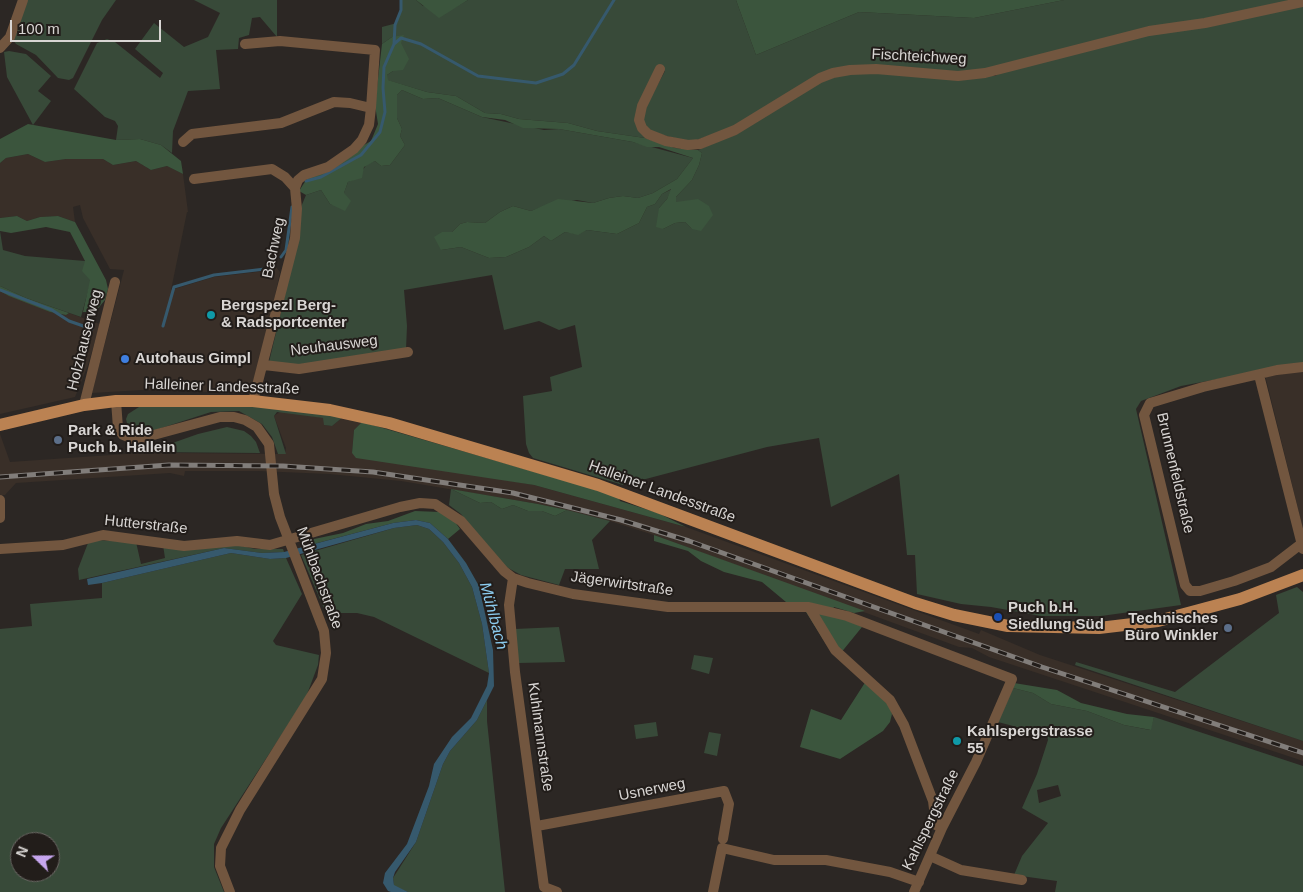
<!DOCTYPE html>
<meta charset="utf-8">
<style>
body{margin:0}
#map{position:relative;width:1303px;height:892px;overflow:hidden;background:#2c2724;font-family:Arial,sans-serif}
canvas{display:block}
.north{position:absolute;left:10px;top:832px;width:50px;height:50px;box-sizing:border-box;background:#221d1a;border:1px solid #6b6764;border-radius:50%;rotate:292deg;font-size:14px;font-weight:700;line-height:20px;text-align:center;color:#d8d5d3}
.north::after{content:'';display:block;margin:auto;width:18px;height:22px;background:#c7a6ef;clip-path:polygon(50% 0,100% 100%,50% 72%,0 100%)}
.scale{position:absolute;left:10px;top:20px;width:151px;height:22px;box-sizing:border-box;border:2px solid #d8d5d3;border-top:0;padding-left:6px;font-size:15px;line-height:18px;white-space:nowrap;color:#d8d5d3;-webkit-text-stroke:4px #221d1a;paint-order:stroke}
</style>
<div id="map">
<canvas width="1303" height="892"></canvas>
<div class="north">N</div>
<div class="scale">100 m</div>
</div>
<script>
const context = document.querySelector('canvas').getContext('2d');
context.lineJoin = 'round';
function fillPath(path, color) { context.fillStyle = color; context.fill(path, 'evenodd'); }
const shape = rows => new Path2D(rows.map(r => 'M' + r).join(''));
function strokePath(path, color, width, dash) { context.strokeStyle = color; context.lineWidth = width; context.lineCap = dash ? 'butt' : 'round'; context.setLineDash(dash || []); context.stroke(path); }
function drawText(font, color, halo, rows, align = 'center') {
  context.font = font + ' Arial,sans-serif'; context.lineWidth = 4; context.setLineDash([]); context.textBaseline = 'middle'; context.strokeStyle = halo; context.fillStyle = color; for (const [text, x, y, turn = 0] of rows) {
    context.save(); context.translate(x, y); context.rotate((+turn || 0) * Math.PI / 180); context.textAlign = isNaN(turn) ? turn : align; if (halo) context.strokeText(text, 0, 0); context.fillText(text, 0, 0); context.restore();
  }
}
fillPath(shape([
 [28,154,45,162,66,159,103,159,113,165,136,161,151,170,167,166,183,174,188,212,187,212,171,290,214,277,265,271,275,266,280,272,263,353,249,393,142,390,92,393,124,270,110,269,83,218,80,205,73,207,75,222,58,216,40,217,27,221,17,216,0,218,0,163,6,158],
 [0,291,50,312,66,315,69,313,100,324,88,365,75,397,0,414],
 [1303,370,1303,529,1266,379,1266,377],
 [281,411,324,418,324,425,332,426,343,417,362,422,354,430,352,453,534,485,686,527,979,634,981,630,1040,655,1303,741,1303,761,989,657,972,648,959,647,654,535,610,521,538,504,401,481,329,474,258,471,185,471,184,476,170,473,16,483,5,495,0,495,0,434,10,462,169,451,178,453,285,454,286,448,274,416]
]), '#392f28');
fillPath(shape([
 [27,0,116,0,102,20,73,78,69,80,58,78,36,55,16,44,13,40],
 [194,0,277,0,277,37,260,17,252,18,249,35,239,38,238,49,216,50,220,89,188,91,173,131,172,153,161,145,140,139,116,140,118,126,115,121,105,117,74,89,97,43,107,39,115,42,160,78,163,73,135,49,154,23,184,47,208,37,220,13],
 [402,0,416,0,423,6,454,8,468,0,736,0,756,55,859,12,974,18,1064,0,1302,0,970,73,844,68,730,129,690,142,651,132,643,123,644,110,665,71,660,69,639,106,645,138,597,131,568,123,519,119,501,114,485,113,456,96,427,92,387,80,387,75,393,71,392,37,382,44,382,27,397,23],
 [1303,4,1303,363,1181,386,1141,401,1136,409,1181,605,1101,616,1041,616,991,607,961,604,917,594,915,555,907,555,899,474,831,507,819,438,767,447,623,485,533,458,529,453,526,444,523,396,552,391,550,377,582,367,575,325,559,330,539,321,504,330,492,275,404,290,407,326,406,349,300,367,269,362,285,295,301,207,306,195,321,190,330,204,339,206,348,182,357,178,367,164,375,161,381,166,390,165,405,145,400,136,402,129,397,118,397,95,402,90,423,99,438,98,482,117,544,130,559,129,633,142,693,158,677,179,653,193,638,198,623,196,609,198,593,203,577,200,544,206,531,211,513,206,500,212,485,223,467,222,460,224,452,232,442,232,441,250,461,247,489,258,506,257,529,247,544,236,551,241,565,232,578,234,587,230,617,234,639,223,647,207,655,204,662,194,672,189,667,199,659,208,663,229,675,223,685,222,692,229,676,202,676,197,692,180,699,165,702,153,698,150,731,135,819,81,857,72,995,76,1002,72,1142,36],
 [9,51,26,54,51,76,38,91,51,101,33,125,7,77,4,52],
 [0,231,3,250,25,256,85,261,91,280,81,317,26,298,0,286],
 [139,407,269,407,343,417,332,426,324,425,323,418,277,412,274,416,286,454,278,454,272,437,262,424,239,411,211,412,146,433,136,434,129,431,126,419,128,414],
 [227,427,244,431,251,436,256,442,260,453,147,452,198,434],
 [451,489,480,503,491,502,502,509,513,505,528,511,542,511,555,516,567,510,610,521,592,540,599,569,565,569,559,585,521,575,499,563,461,514,449,505],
 [417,525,429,529,443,542,459,563,472,587,482,624,489,673,374,617,357,613,341,613,328,618,301,555,394,528],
 [95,540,136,542,141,564,165,558,163,545,190,550,234,544,255,549,283,549,284,552,262,553,224,548,79,580,78,569,88,543],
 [231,553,270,559,286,558,302,594,273,641,276,645,319,655,318,665,306,697,221,828,214,844,214,867,224,892,0,892,0,629,32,626,30,604,102,598,102,583],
 [20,842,50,842,50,872,20,872],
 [1297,587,1303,592,1303,741,1075,665,1076,662,1175,692,1279,613,1276,595],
 [559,627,565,662,518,663,515,629],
 [694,655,713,658,709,674,691,669],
 [1013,688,1033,693,1051,704,1087,711,1124,725,1150,730,1154,717,1303,766,1303,892,1055,892,1057,881,1014,875,1022,856,1048,823,1022,808,1037,774,1048,740,1047,735,998,722],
 [1058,785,1061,796,1039,803,1037,790],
 [487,700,487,721,505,892,408,892,398,888,394,886,393,878,416,842,443,764,450,751,477,720],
 [656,722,658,736,636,739,634,725],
 [709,732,721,734,717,756,704,753]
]), '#384a39');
fillPath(shape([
 [416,0,468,0,439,18],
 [736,0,1064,0,974,18,859,12,756,55],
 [404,35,401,43,409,59,403,70,393,71,387,75,388,80,427,92,456,96,485,113,501,114,519,119,568,123,597,131,645,138,675,148,698,150,702,153,699,165,692,180,676,197,676,202,698,199,709,206,713,215,701,231,692,229,685,222,675,223,663,229,656,227,659,208,667,199,671,189,662,194,655,204,647,207,639,223,617,234,587,230,578,235,565,232,551,241,544,236,529,247,506,257,489,258,461,247,441,250,434,237,442,232,452,232,460,224,467,222,485,223,500,212,513,206,531,211,558,199,593,203,609,198,623,196,638,198,653,193,677,179,693,158,659,147,647,147,633,142,559,129,523,128,505,120,482,117,438,98,423,99,402,90,397,95,397,118,402,129,400,136,405,145,390,165,381,166,375,161,364,167,362,178,348,182,344,193,351,201,345,211,330,204,321,190,306,195,299,191,308,177,371,141,378,124,375,105,382,44,392,37],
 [28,124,116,140,140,139,161,145,181,161,183,174,167,166,151,170,136,161,113,165,103,159,66,159,45,162,28,154,6,158,0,163,0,139],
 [17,216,27,221,40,217,58,216,75,222,106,280,108,289,105,300,95,312,83,312,90,280,82,271,85,261,70,232,46,227,11,233,0,231,0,218],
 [0,286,26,298,69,313,66,315,50,312,9,296,0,291],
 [362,422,618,496,620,501,658,513,686,527,534,485,356,458,352,453,354,430],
 [451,489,538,504,567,510,555,516,542,511,528,511,513,505,502,509,491,502,480,503],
 [415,511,440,512,455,522,460,529,448,539,430,523,416,520,393,523,306,546,314,539,343,533,366,524,388,521],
 [654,535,865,611,854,613,834,607,830,615,853,622,862,627,840,654,828,637,823,639,806,612,808,603,786,602,762,582,724,572,701,561,688,551,654,541],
 [866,681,890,707,892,714,890,722,883,731,840,759,800,747,811,709,841,720],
 [1014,683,1057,690,1081,703,1127,714,1154,717,1151,730,1124,725,1087,711,1051,704,1033,693,1013,688]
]), '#3b553d');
fillPath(shape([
 [416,520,430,523,448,539,466,563,479,586,493,650,494,686,477,720,450,751,443,764,416,842,395,872,393,878,394,885,408,892,391,892,388,891,383,883,385,873,407,844,429,786,434,764,452,737,471,718,487,686,489,673,482,624,472,587,459,563,443,542,429,529,417,525,394,528,286,558,270,559,231,553,102,583,88,585,87,579,224,548,262,553,284,552,393,523]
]), '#36596d');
strokePath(shape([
 [394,44,401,38,421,44,478,76,536,83,563,74,574,65,614,0],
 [306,181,321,177,361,155,380,132,385,112,383,88,384,67,394,44,395,25,401,10,401,0],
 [281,257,286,250,292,207],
 [0,290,52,310,69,321,92,329],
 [163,326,174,287,214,275,265,269,272,266]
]), '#36596d', 3);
strokePath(shape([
 [245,44,280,41,375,50,371,108],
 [0,48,10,37,23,0],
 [660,69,642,106,639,120,642,128,648,134,666,141,688,145,700,144,735,130,820,78,833,73,850,70,876,69,958,76,985,73,1149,31,1205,23,1303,2],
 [183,142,192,134,281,123,334,102,350,103,371,108,369,125,362,140,354,149,328,167,304,175,298,180,295,188],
 [194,179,272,169,285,177,295,188,297,209,295,238,253,401],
 [264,365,299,369,408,352],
 [1259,375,1303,549],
 [116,401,118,428,123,435,135,440,220,417,234,417,245,420,257,427,269,444,274,494,280,517,324,631,326,653,322,679,240,810,221,848,220,866,230,892],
 [84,405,115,282],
 [0,500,0,518],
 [1301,544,1271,567,1234,581,1200,591,1190,591,1185,585,1144,415,1150,403,1203,387,1277,370,1303,367],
 [0,549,63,545,103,535,184,546,237,541,270,545,400,507,420,503,435,504,461,521,504,571,513,578,528,583,573,594,668,607,809,607,847,616,1012,679,976,762,942,828,914,892],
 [513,578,509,605,515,672,544,887,557,892],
 [809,607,835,650,890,700,904,725,933,801,936,825,942,828],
 [537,826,724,791,729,804,723,839],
 [930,856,961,870,1022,880],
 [713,892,722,848,774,860,826,860,890,872,919,882]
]), '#72563f', 10);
strokePath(shape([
 [0,425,84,405,116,401,253,401,330,410,389,423,598,485,915,603,954,615,1008,626,1099,628,1158,621,1240,599,1303,575]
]), '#bb8252', 12);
const rail = shape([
 [0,477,169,465,283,466,373,472,513,493,621,520,689,541,1042,667,1303,753]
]);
strokePath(rail, '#817d7a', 5);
strokePath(rail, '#221d1a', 3, [9]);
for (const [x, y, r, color] of [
 [211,315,5,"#0f9aa8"],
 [125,359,5,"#3f7fe0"],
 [58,440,5,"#5c6f8a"],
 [998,617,5,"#1a4fb4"],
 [1228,628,5,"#5c6f8a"],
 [957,741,5,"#0f9aa8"]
]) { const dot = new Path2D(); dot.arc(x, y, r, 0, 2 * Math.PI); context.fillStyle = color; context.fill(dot); strokePath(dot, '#221d1a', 2); }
drawText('15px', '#d8d5d3', '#221d1a', [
 ["Fischteichweg",919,57,3],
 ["Bachweg",274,248,-78],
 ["Holzhauserweg",85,340,-76],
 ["Neuhausweg",334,346,-7],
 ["Halleiner Landesstraße",222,387,2],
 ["Brunnenfeldstraße",1175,473,77],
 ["Halleiner Landesstraße",662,492,20],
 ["Hutterstraße",146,525,6],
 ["Mühlbachstraße",319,578,70],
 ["Jägerwirtstraße",622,584,8],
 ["Kuhlmannstraße",540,737,82],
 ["Usnerweg",652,790,-11],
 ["Kahlspergstraße",931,820,-64]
]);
drawText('bold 15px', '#d8d5d3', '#221d1a', [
 ["Bergspezl Berg-",221,306],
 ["& Radsportcenter",221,323],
 ["Autohaus Gimpl",135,359],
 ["Park & Ride",68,431],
 ["Puch b. Hallein",68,448],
 ["Puch b.H.",1008,608],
 ["Siedlung Süd",1008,625],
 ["Technisches",1218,619,"right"],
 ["Büro Winkler",1218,636,"right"],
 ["Kahlspergstrasse",967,732],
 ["55",967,749]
], 'left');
drawText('italic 16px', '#8cccef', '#221d1a', [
 ["Mühlbach",493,616,75]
]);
</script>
